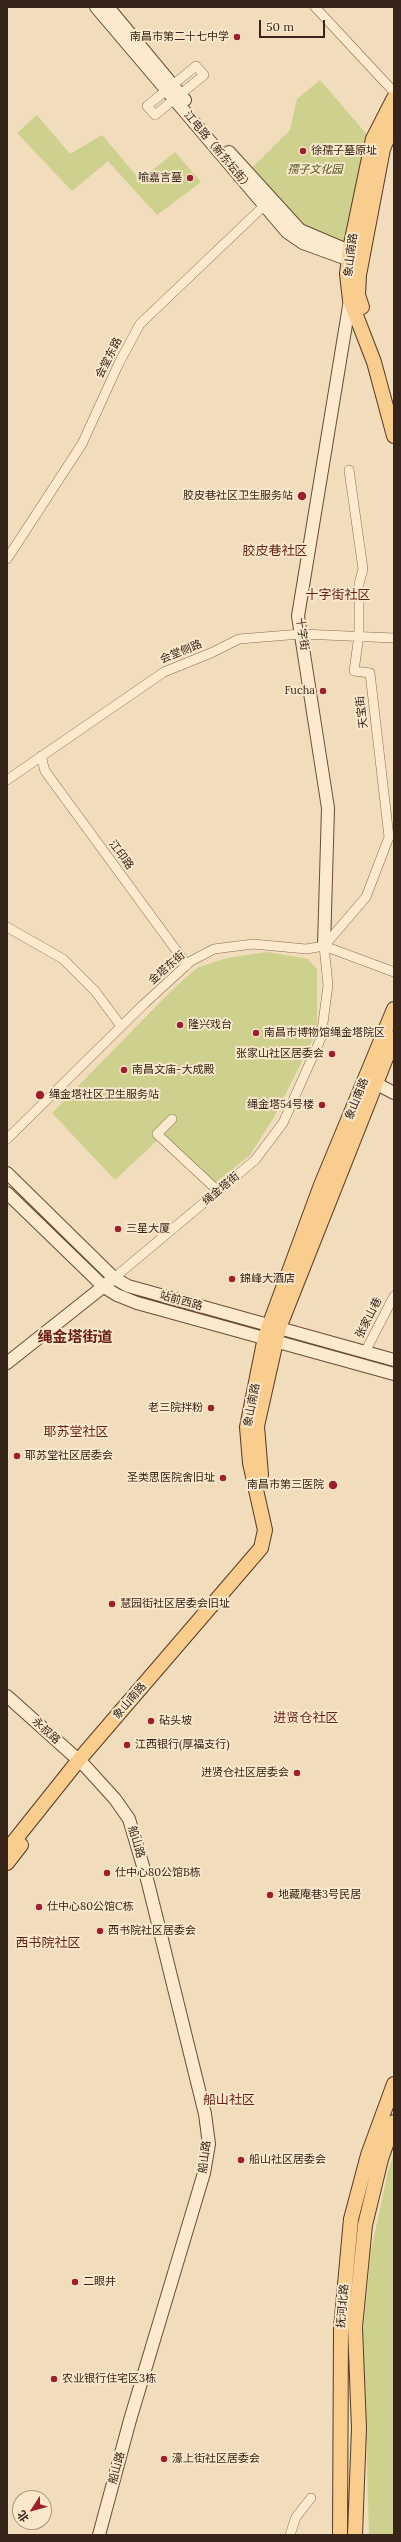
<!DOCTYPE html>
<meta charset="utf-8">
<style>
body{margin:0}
#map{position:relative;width:401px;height:2542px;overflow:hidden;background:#f1dcbb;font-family:Lora,"Noto Sans SC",serif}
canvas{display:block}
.frame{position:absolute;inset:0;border:8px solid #37251a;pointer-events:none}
.north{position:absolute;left:12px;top:2490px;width:40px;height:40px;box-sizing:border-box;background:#f8e7cb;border:1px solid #ab9984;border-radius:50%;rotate:234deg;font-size:11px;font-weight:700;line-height:16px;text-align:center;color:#37251a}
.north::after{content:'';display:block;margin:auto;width:14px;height:18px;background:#9e1e2c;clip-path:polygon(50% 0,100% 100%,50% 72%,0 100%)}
.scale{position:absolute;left:259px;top:20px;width:66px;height:18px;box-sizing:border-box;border:2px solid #37251a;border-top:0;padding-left:5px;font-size:12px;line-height:14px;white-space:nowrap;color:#37251a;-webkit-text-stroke:3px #f8e7cb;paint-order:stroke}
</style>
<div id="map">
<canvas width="401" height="2542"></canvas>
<div class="frame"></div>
<div class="north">北</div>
<div class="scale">50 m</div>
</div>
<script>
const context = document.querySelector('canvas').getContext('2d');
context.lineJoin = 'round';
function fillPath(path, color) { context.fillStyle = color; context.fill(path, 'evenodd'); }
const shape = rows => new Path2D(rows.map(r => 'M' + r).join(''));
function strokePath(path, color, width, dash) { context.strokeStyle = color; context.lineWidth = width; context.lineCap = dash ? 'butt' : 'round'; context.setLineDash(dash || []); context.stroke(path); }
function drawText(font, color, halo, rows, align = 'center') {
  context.font = font + ' Lora,"Noto Sans SC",serif'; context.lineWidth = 4; context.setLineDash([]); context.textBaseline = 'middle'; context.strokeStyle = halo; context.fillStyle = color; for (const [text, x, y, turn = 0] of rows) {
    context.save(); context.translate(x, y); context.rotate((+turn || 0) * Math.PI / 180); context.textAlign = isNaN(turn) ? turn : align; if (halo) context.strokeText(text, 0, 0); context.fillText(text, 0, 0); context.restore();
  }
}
fillPath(shape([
 [320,80,370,138,347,246,302,227,250,170,290,130,297,99],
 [37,115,70,154,102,135,140,180,175,152,201,182,157,215,108,161,72,191,17,133],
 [267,952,308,959,317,969,317,1031,274,1117,250,1155,213,1185,162,1136,115,1180,52,1113,170,992,197,968,227,958],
 [394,2153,394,2535,369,2535,363,2332,371,2251,388,2171]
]), '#ced08e');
const street = shape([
 [315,7,394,92],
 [196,66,204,75,155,115,147,106,196,66],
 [7,559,82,444,119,363,140,324,269,201],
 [41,756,45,771,187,965],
 [7,780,164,672,211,653,239,639,301,634,394,638],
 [7,927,63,959,95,991,121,1026],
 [172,1119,157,1134,218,1191],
 [7,1139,144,1004,191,961,214,949,253,944,306,949,324,946,394,972],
 [114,1278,255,1160,283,1123,321,1038,328,985,324,946,366,897,389,837,370,673,354,671,359,635,359,584,363,569,349,470],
 [365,1352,394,1296],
 [290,2535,296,2517,311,2498]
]);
const secondary = shape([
 [96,7,287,232,303,243,358,263],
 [108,7,185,100],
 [229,152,300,230,347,250,358,252],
 [324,946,328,808,298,616,350,300],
 [375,1083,394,1093],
 [7,1173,114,1278,128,1286,394,1360],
 [7,1193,104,1287,117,1295,137,1303,394,1374],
 [7,1363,109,1282],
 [7,1696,85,1766,115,1799,129,1819,148,1883,205,2114,209,2144,204,2173,130,2420,99,2535]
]);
const primary = shape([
 [394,98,373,139,350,249,347,274,350,300,374,362,394,436],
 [362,307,358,295,359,275,383,149,394,122],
 [261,1475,257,1426,279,1328,394,1038],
 [7,1850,78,1761,261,1548,265,1530,250,1463,247,1427,265,1337,321,1185,394,1009],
 [7,1863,21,1845],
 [340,2535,341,2328,351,2219,368,2155,394,2084],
 [355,2535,359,2428,355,2327,365,2225,381,2159,394,2122]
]);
strokePath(street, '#8a6b53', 10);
strokePath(secondary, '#6b4c37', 14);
strokePath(primary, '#573a29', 16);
strokePath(street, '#fceace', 9);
strokePath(secondary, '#fceace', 12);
strokePath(primary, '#f9cd8e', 14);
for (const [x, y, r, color] of [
 [237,37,4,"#9e1e2c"],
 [303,151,4,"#9e1e2c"],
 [190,178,4,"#9e1e2c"],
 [302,496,5,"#9e1e2c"],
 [323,691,4,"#9e1e2c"],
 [180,1025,4,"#9e1e2c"],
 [256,1033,4,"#9e1e2c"],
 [332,1054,4,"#9e1e2c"],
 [124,1070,4,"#9e1e2c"],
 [40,1095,5,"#9e1e2c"],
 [322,1105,4,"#9e1e2c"],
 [118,1229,4,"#9e1e2c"],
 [232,1279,4,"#9e1e2c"],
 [211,1408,4,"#9e1e2c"],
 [17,1456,4,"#9e1e2c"],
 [223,1478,4,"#9e1e2c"],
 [333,1485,5,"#9e1e2c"],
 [112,1604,4,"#9e1e2c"],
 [151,1721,4,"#9e1e2c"],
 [127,1745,4,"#9e1e2c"],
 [297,1773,4,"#9e1e2c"],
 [107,1873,4,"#9e1e2c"],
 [270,1895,4,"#9e1e2c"],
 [39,1907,4,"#9e1e2c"],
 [100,1931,4,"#9e1e2c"],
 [241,2160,4,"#9e1e2c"],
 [75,2282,4,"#9e1e2c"],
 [54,2379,4,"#9e1e2c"],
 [164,2459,4,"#9e1e2c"]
]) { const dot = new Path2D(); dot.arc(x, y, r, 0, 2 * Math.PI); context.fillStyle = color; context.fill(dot); strokePath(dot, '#f8e7cb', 1.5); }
drawText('11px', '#37251a', '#f8e7cb', [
 ["南昌市第二十七中学",229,37,"right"],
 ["徐孺子墓原址",311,151],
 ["喻嘉言墓",182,178,"right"],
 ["胶皮巷社区卫生服务站",293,496,"right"],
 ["Fucha",315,691,"right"],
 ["隆兴戏台",188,1025],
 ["南昌市博物馆绳金塔院区",264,1033],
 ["张家山社区居委会",324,1054,"right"],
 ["南昌文庙-大成殿",132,1070],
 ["绳金塔社区卫生服务站",49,1095],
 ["绳金塔54号楼",314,1105,"right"],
 ["三星大厦",126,1229],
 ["錦峰大酒店",240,1279],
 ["老三院拌粉",203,1408,"right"],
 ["耶苏堂社区居委会",25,1456],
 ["圣类思医院舍旧址",215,1478,"right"],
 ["南昌市第三医院",324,1485,"right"],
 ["慧园街社区居委会旧址",120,1604],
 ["砧头坡",159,1721],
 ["江西银行(厚福支行)",135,1745],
 ["进贤仓社区居委会",289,1773,"right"],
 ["仕中心80公馆B栋",115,1873],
 ["地藏庵巷3号民居",278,1895],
 ["仕中心80公馆C栋",47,1907],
 ["西书院社区居委会",108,1931],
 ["船山社区居委会",249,2160],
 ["二眼井",83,2282],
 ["农业银行住宅区3栋",62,2379],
 ["濠上街社区居委会",172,2459]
], 'left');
drawText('11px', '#37251a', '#f8e7cb', [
 ["江电路（新东坛街）",218,151,50],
 ["象山南路",351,255,-83],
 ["会堂东路",109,358,-63],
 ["十字街",302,634,82],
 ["会堂侧路",181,652,-22],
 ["天宝街",362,712,-97],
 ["江印路",121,855,54],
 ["金塔东街",167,968,-41],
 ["象山南路",357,1099,-68],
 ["绳金塔街",221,1189,-40],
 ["站前西路",181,1301,15],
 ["张家山巷",369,1318,-63],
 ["象山南路",252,1405,-79],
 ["象山南路",130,1701,-49],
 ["永叔路",46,1731,42],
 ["船山路",136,1842,73],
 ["船山路",205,2157,-83],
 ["抚河北路",343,2306,-85],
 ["船山路",117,2468,-75]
]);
drawText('italic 11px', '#4d561f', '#f8e7cb', [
 ["孺子文化园",315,170]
]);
drawText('13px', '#681f16', '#f8e7cb', [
 ["胶皮巷社区",275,551],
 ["十字街社区",338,595],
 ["耶苏堂社区",76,1432],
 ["进贤仓社区",306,1718],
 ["西书院社区",48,1943],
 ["船山社区",229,2100]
]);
drawText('bold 15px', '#681f16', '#f8e7cb', [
 ["绳金塔街道",75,1338]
]);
</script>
